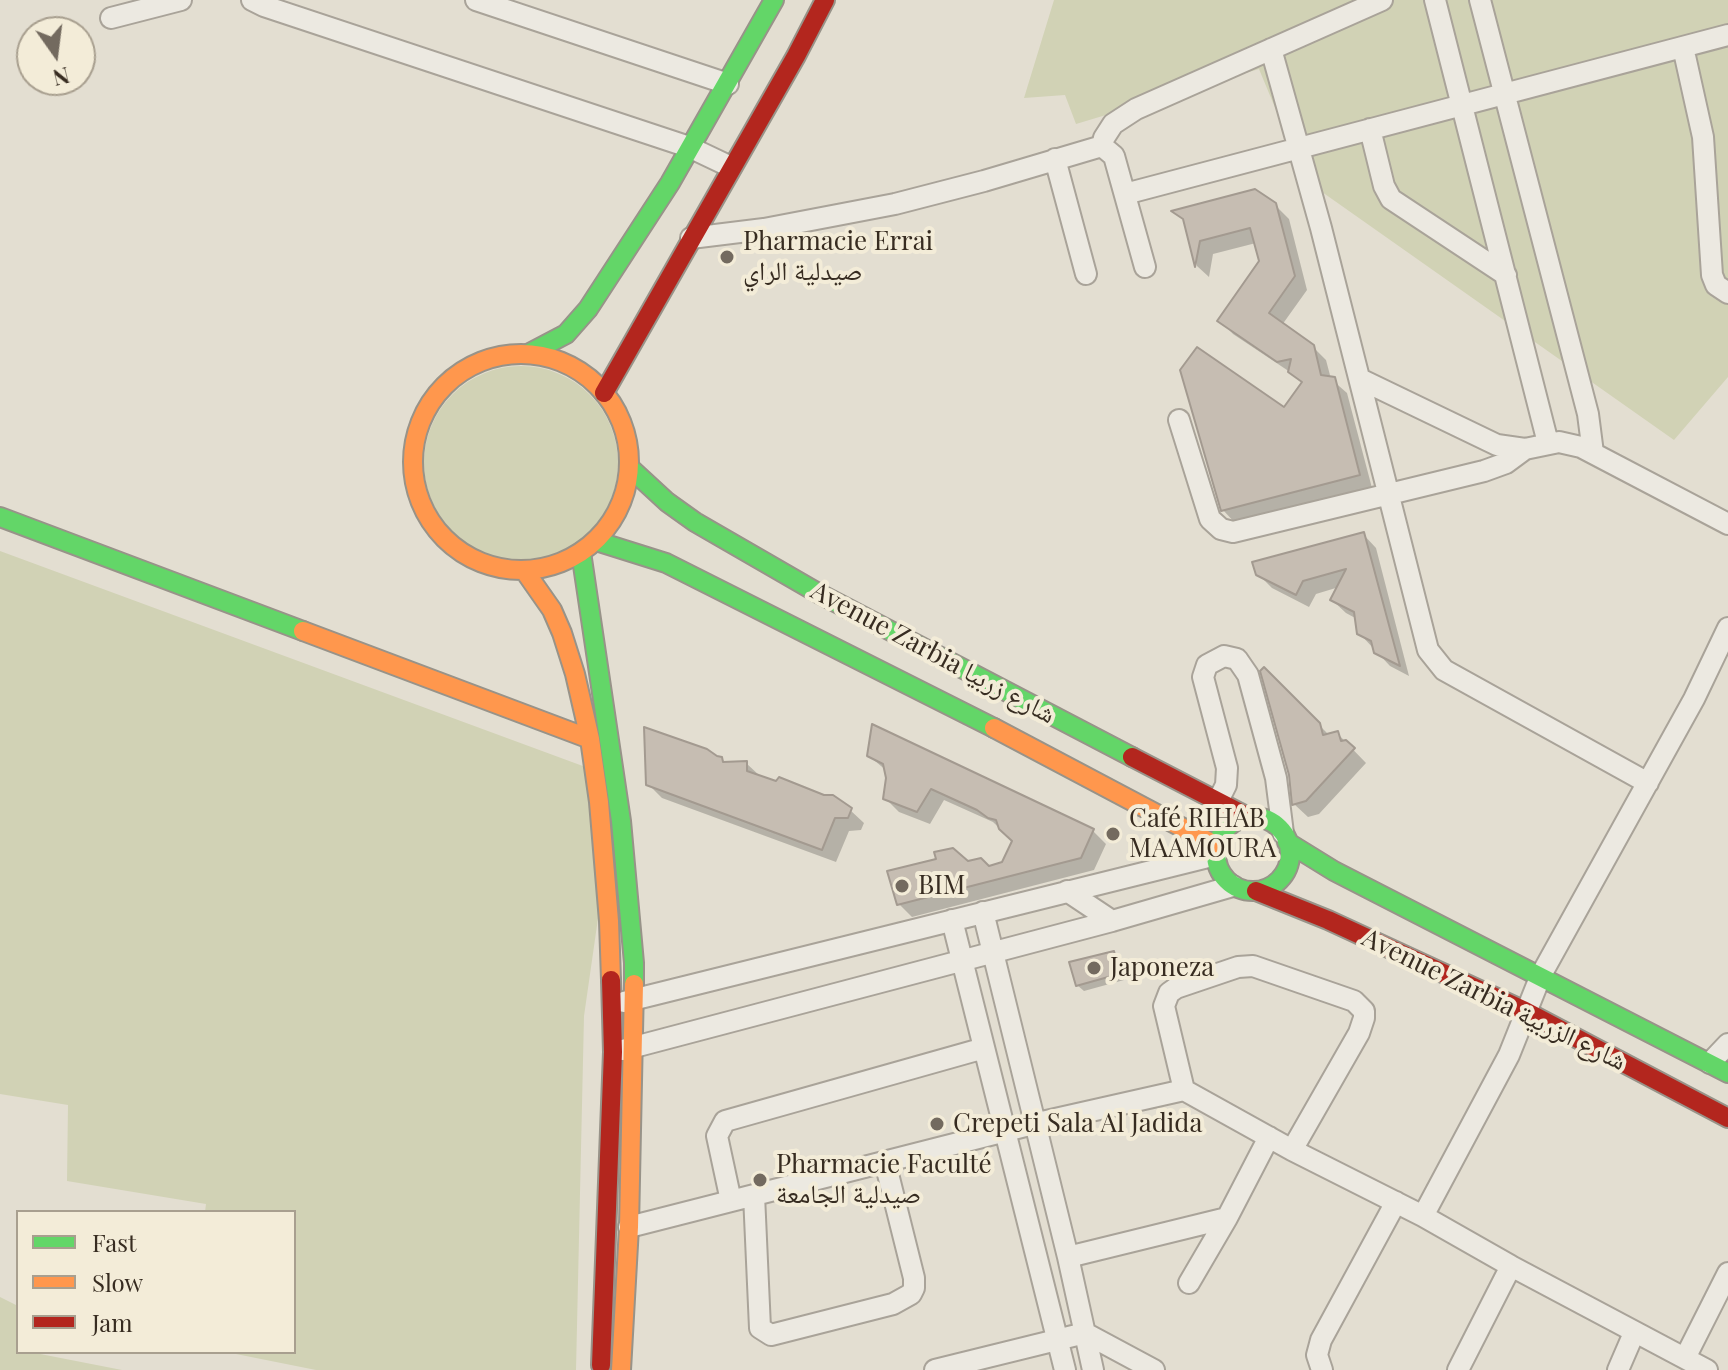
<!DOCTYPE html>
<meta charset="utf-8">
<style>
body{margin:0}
#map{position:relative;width:1728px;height:1370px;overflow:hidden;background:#e3ded1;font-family:"Playfair Display",serif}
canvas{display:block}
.legend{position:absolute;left:16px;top:1210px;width:280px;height:144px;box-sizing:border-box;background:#f3ecd8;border:2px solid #a89f8f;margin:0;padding:10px 14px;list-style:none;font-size:24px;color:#372c21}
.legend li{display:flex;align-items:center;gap:16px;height:40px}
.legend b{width:40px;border:2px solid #a89f8f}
.north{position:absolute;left:16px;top:16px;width:80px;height:80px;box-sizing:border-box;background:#f3ecd8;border:2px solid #a89f8f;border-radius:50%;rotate:166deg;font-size:22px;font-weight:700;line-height:32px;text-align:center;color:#372c21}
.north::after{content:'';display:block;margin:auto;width:28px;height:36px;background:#736a5f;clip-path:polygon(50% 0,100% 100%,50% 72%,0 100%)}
</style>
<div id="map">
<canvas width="1728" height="1370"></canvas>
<ul class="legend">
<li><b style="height:10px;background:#63d668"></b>Fast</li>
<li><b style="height:10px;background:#ff974d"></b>Slow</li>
<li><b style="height:10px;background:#b3261e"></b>Jam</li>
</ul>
<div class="north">N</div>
</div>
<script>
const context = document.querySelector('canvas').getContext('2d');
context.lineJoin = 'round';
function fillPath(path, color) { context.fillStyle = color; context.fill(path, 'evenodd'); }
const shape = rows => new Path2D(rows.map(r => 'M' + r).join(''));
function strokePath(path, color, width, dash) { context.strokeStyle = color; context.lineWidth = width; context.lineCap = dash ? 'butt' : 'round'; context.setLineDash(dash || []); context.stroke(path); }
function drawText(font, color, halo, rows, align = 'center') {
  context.font = font + ' "Playfair Display","Noto Naskh Arabic",serif'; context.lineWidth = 8; context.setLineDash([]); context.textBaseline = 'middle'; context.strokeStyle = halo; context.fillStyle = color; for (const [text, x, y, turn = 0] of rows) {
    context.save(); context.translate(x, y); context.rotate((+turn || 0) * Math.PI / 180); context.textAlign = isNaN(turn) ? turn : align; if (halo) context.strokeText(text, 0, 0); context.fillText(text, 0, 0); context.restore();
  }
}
fillPath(shape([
 [1054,0,1728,0,1728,377,1674,440,1305,180,1259,69,1076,124,1065,95,1024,98],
 '424 463a97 97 0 1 1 194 0a97 97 0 1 1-194 0Z',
 [0,551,618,779,584,1016,576,1370,316,1370,226,1352,294,1352,294,1212,205,1212,206,1204,67,1181,68,1105,0,1094],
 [0,1297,18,1306,18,1352,30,1352,122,1370,0,1370]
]), '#d1d2b5');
fillPath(shape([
 [1275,205,1289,219,1307,290,1282,325,1312,346,1326,360,1331,379,1347,393,1372,488,1236,524,1223,510,1303,384,1293,374,1233,334,1220,320,1261,262,1256,243,1213,254,1209,277,1197,266,1186,222,1175,212],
 [1363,534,1376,548,1409,676,1390,666,1359,633,1357,619,1346,613,1332,600,1339,587,1316,594,1309,607,1272,588,1258,574],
 [1264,670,1329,735,1337,733,1366,763,1319,814,1308,817,1294,804,1291,774],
 [873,727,1093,831,1106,844,1094,870,912,917,899,904,968,863,989,868,1004,864,1014,842,993,822,944,800,930,824,899,812,885,798,887,771,869,756],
 [722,759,726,763,746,763,760,776,850,810,864,823,861,830,849,831,836,862,662,798,648,784],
 [1113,953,1119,959,1124,980,1084,991,1077,985]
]), '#0003');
const building = shape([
 [1255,189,1276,203,1295,276,1269,313,1314,345,1321,375,1335,377,1360,475,1221,511,1180,370,1197,347,1284,407,1302,382,1288,372,1291,359,1277,362,1217,321,1259,261,1250,228,1200,241,1195,267,1183,219,1171,211,1255,189],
 [1364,532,1400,666,1374,653,1371,641,1357,634,1354,612,1330,600,1346,569,1303,581,1296,595,1256,575,1252,562,1364,532],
 [1264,667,1320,723,1323,735,1338,731,1341,741,1346,740,1355,748,1306,801,1292,805,1289,775,1260,671,1264,667],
 [872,724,1094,829,1081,858,897,905,887,871,936,859,934,852,953,848,968,861,981,858,989,866,1002,862,1012,841,999,829,996,820,988,818,977,810,931,789,917,812,883,799,886,778,883,764,867,756,872,724],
 [644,727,707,749,717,756,722,757,723,762,747,761,747,771,776,781,779,777,824,795,833,795,852,808,848,818,835,818,822,850,646,785,644,727],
 [1114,951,1119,974,1076,986,1069,962,1114,951]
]);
fillPath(building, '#c6bdb2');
strokePath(building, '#a39a90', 2);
const street = shape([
 [252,0,264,6,689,147,731,167],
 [476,0,728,84],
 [1435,0,1548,443],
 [1480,0,1588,414,1593,453],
 [111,18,181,0],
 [1683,47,1703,137,1712,275,1716,285,1728,293],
 [1271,49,1321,228,1428,650,1444,670,1648,783],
 [1370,129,1384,186,1391,199,1506,275],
 [1102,146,1104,138,1113,124,1136,109,1382,0],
 [1055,159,1086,274],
 [1125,194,1728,35],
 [691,238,764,229,895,204,984,181,1102,146,1114,156,1145,267],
 [1360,379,1497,445,1525,449,1559,442,1581,447,1728,524],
 [1179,420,1210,519,1221,529,1233,532,1484,471,1506,463,1525,449],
 [1218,801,1226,785,1227,768,1203,677,1207,665,1224,656,1237,659,1248,675,1276,778,1283,833],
 [1067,891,1112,921],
 [983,912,1068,1257,1093,1370],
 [952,920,1065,1370],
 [624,1002,1216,855],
 [623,1050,1112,921,1233,886],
 [1710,1063,1728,1044],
 [1184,1090,1164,1006,1169,993,1176,988,1238,967,1253,966,1354,1001,1364,1011,1364,1018,1359,1033,1292,1150],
 [754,1195,760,1328,771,1335,893,1304,911,1294,914,1288,914,1278,885,1162],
 [731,1201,717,1136,725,1121,984,1048],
 [1423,1216,1509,1055,1541,975,1694,699,1728,628],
 [629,1227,1033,1124,1184,1090,1292,1150,1423,1216,1511,1266,1707,1370],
 [1068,1257,1227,1218,1269,1137],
 [1189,1283,1227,1218],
 [1685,1358,1728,1273],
 [935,1370,1085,1333,1154,1370],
 [1322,1370,1317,1355,1321,1340,1396,1202],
 [1458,1370,1511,1266],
 [1618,1370,1634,1333]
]);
const fast = shape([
 [528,354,566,334,588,309,670,183,774,0],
 [629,467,667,502,695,522,818,593,1132,757],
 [0,517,303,631],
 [596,541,666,563,994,728],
 [581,552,621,821,634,963,634,984],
 '1216 854a37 37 0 1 1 74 0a37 37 0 1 1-74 0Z',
 [1287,842,1334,871,1728,1073]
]);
const slow = shape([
 '413 462a108 108 0 1 1 216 0a108 108 0 1 1-216 0Z',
 [524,570,552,610,562,633,575,674,590,739,599,802,609,921,611,980],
 [303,631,590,739],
 [994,728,1217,846],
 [621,1370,629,1227,634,984]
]);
const jam = shape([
 [604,393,796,56,825,0],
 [1132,757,1250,818],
 [1256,891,1328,920,1525,1011,1728,1118],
 [601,1365,613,1052,611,980]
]);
strokePath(street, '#a9a399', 24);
strokePath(fast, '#989389', 22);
strokePath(slow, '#989389', 22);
strokePath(jam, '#989389', 22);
strokePath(street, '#ece9e1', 20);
strokePath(fast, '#63d668', 18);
strokePath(slow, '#ff974d', 18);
strokePath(jam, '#b3261e', 18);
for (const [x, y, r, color] of [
 [727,257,8,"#736a5f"],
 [1113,834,8,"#736a5f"],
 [902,886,8,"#736a5f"],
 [1094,968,8,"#736a5f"],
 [937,1124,8,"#736a5f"],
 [760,1180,8,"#736a5f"]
]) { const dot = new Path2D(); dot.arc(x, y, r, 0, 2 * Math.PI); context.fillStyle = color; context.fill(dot); strokePath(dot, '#f3ecd8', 3); }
drawText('26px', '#372c21', '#f3ecd8', [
 ["Pharmacie Errai",743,242],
 ["صيدلية الراي",743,272],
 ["Café RIHAB",1129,819],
 ["MAAMOURA",1129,849],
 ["BIM",918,886],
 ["Japoneza",1110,968],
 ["Crepeti Sala Al Jadida",953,1124],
 ["Pharmacie Faculté",776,1165],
 ["صيدلية الجامعة",776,1195]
], 'left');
drawText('26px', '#372c21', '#f3ecd8', [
 ["Avenue Zarbia شارع زربيا",933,653,28],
 ["Avenue Zarbia شارع الزربية",1494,1000,26]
]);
</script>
